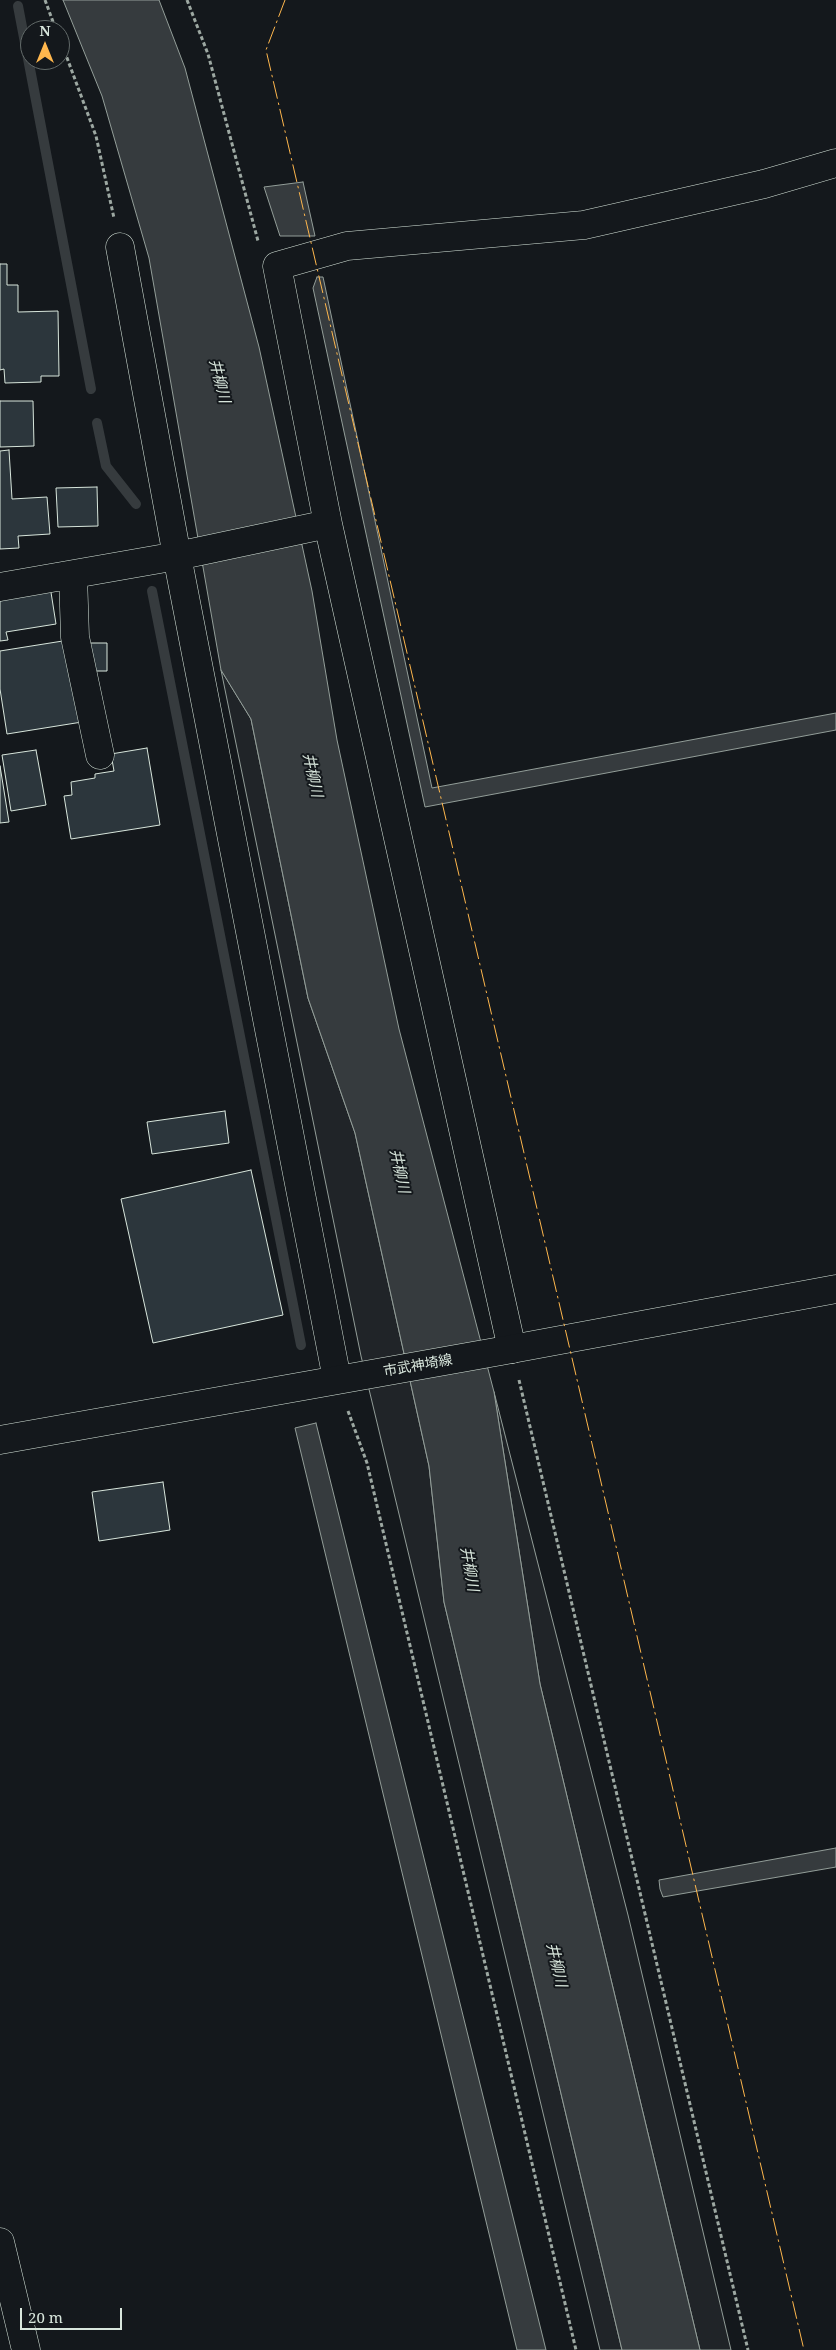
<!DOCTYPE html>
<meta charset="utf-8">
<style>
body{margin:0}
#map{position:relative;width:836px;height:2350px;overflow:hidden;background:#14181c;font-family:"Noto Serif",serif}
canvas{display:block}
.north{position:absolute;left:20px;top:20px;width:50px;height:50px;box-sizing:border-box;background:#14181c;border:1px solid #626a69;border-radius:50%;rotate:0deg;font-size:14px;font-weight:700;line-height:20px;text-align:center;color:#d8e6dc}
.north::after{content:'';display:block;margin:auto;width:18px;height:22px;background:#ffb74d;clip-path:polygon(50% 0,100% 100%,50% 72%,0 100%)}
.scale{position:absolute;left:20px;top:2308px;width:102px;height:22px;box-sizing:border-box;border:2px solid #d8e6dc;border-top:0;padding-left:6px;font-size:15px;line-height:18px;white-space:nowrap;color:#d8e6dc;-webkit-text-stroke:4px #14181c;paint-order:stroke}
</style>
<div id="map">
<canvas width="836" height="2350"></canvas>
<div class="north">N</div>
<div class="scale">20 m</div>
</div>
<script>
const context = document.querySelector('canvas').getContext('2d');
context.lineJoin = 'round';
function fillPath(path, color) { context.fillStyle = color; context.fill(path, 'evenodd'); }
const shape = rows => new Path2D(rows.map(r => 'M' + r).join(''));
function strokePath(path, color, width, dash) { context.strokeStyle = color; context.lineWidth = width; context.lineCap = dash ? 'butt' : 'round'; context.setLineDash(dash || []); context.stroke(path); }
function drawText(font, color, halo, rows, align = 'center') {
  context.font = font + ' "Noto Serif","Noto Sans JP",serif'; context.lineWidth = 4; context.setLineDash([]); context.textBaseline = 'middle'; context.strokeStyle = halo; context.fillStyle = color; for (const [text, x, y, turn = 0] of rows) {
    context.save(); context.translate(x, y); context.rotate((+turn || 0) * Math.PI / 180); context.textAlign = isNaN(turn) ? turn : align; if (halo) context.strokeText(text, 0, 0); context.fillText(text, 0, 0); context.restore();
  }
}
const green = shape([
 [221,670,251,719,308,998,355,1133,429,1466,444,1602,622,2350,600,2350,361,1356,221,670],
 [494,1392,628,1915,731,2350,700,2350,540,1684,494,1392]
]);
fillPath(green, '#202428');
strokePath(green, '#939e99', 1);
const water = shape([
 [63,0,159,0,185,68,259,347,312,591,337,740,399,1029,494,1392,540,1684,700,2350,622,2350,444,1602,429,1466,355,1133,308,998,251,719,221,670,149,258,102,96,63,0],
 [303,182,315,236,280,236,264,187,303,182],
 [317,277,323,277,432,788,836,713,836,730,425,807,313,288,317,277],
 [316,1423,546,2350,517,2350,295,1428,316,1423],
 [836,1848,836,1867,663,1897,660,1889,659,1880,836,1848]
]);
fillPath(water, '#363b3e');
strokePath(water, '#939e99', 1);
strokePath(shape([
 [18,6,91,389],
 [97,423,106,466,136,504],
 [152,591,301,1345]
]), '#363b3e', 10);
const building = shape([
 [0,264,7,264,7,285,18,285,18,312,58,311,59,376,41,376,41,382,5,383,4,369,0,370,0,264],
 [0,401,33,401,34,446,0,447,0,401],
 [9,450,12,499,47,497,50,534,18,536,19,548,0,549,0,451,9,450],
 [97,487,98,526,58,527,56,488,97,487],
 [50,586,56,624,6,632,8,640,0,641,0,594,50,586],
 [69,640,82,722,7,734,0,689,0,651,69,640],
 [89,643,107,643,107,671,89,671,89,643],
 [147,748,160,825,71,839,64,796,72,795,71,782,95,778,95,774,114,771,111,754,147,748],
 [36,750,46,805,11,811,2,755,36,750],
 [0,766,9,822,0,823,0,766],
 [225,1111,229,1143,152,1154,147,1122,225,1111],
 [251,1170,283,1315,153,1343,121,1199,251,1170],
 [163,1482,170,1530,99,1541,92,1492,163,1482]
]);
fillPath(building, '#2c363c');
strokePath(building, '#d8e6dc', 1);
const minor = shape([
 [120,247,177,556,337,1379],
 [73,575,75,637,100,755],
 [0,587,177,556,328,524],
 [512,1349,328,524,277,266,347,246,584,225,764,184,836,163],
 [0,2242,26,2350]
]);
const major = shape([
 [0,1440,501,1351,836,1289]
]);
strokePath(minor, '#d8e6dc', 29);
strokePath(major, '#d8e6dc', 29);
strokePath(shape([
 [45,0,56,30],
 [187,0,208,54,258,241],
 [60,39,96,136,114,218],
 [519,1380,748,2350],
 [348,1411,367,1463,576,2350]
]), '#9da8a2', 3, [4, 2.5]);
strokePath(minor, '#14181c', 28);
strokePath(major, '#14181c', 28);
strokePath(shape([
 [285,0,266,50,804,2350]
]), '#ffb74d', 1, [18, 4, 2.5, 4]);
drawText('14px', '#d8e6dc', '#14181c', [
 ["市武神埼線",418,1366,-10]
]);
drawText('italic 15px', '#d8e6dc', '#14181c', [
 ["井柳川",219,381,76],
 ["井柳川",312,775,78],
 ["井柳川",399,1171,78],
 ["井柳川",469,1569,80],
 ["井柳川",556,1965,77]
]);
</script>
